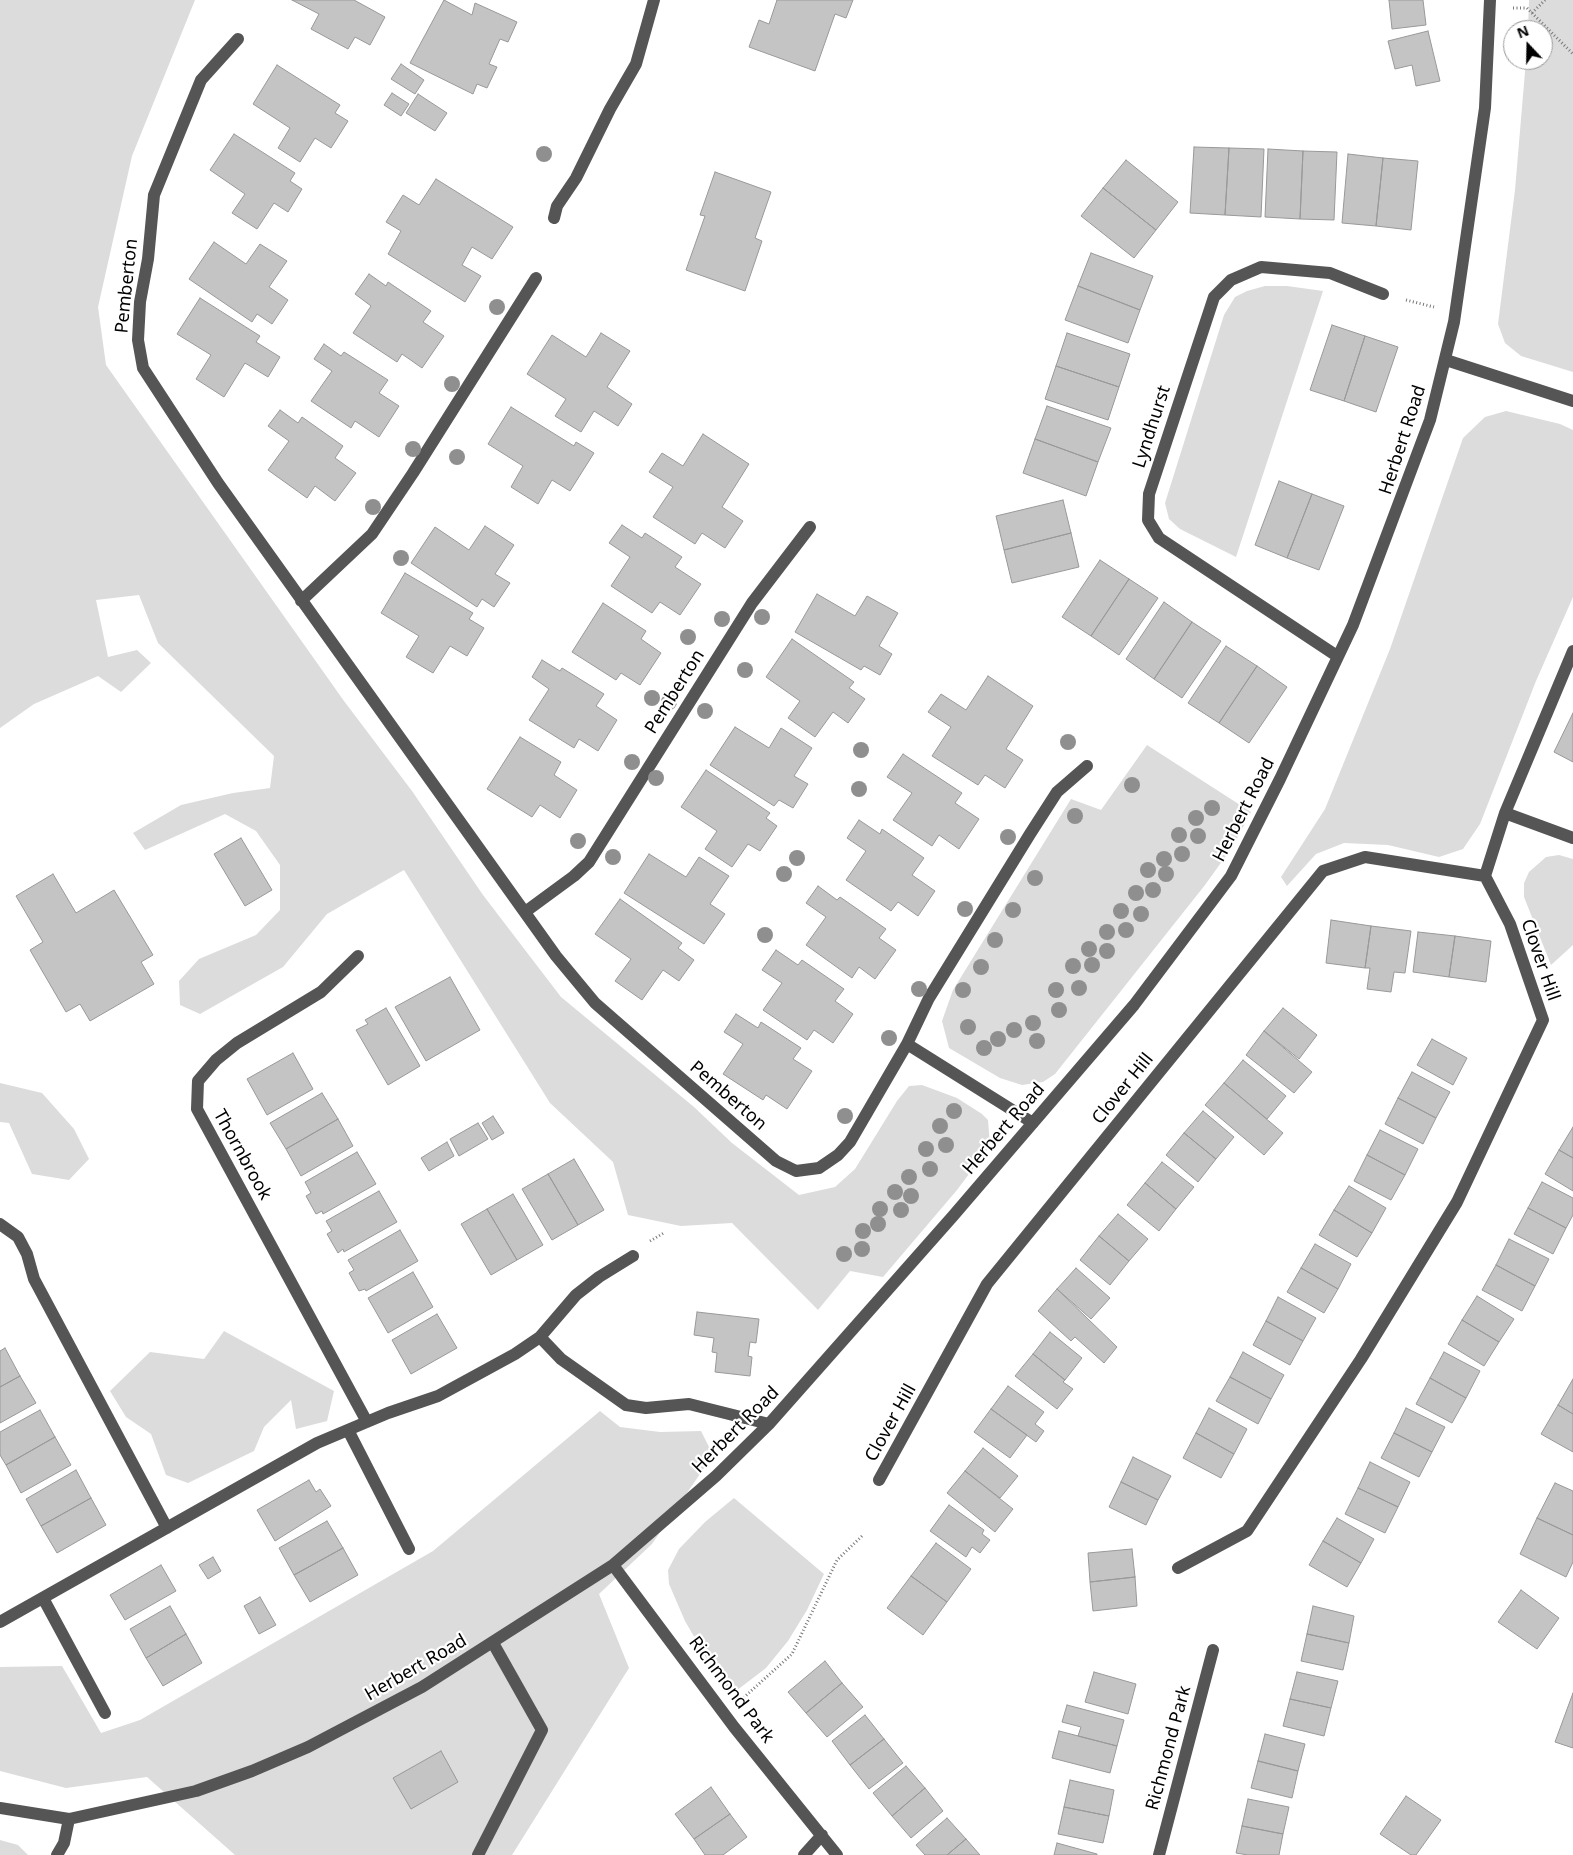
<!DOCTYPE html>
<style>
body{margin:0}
#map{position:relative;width:1573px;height:1855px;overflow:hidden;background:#fff;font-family:"Noto Sans",sans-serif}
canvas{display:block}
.north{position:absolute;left:1503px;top:20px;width:50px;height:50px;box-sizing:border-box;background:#fff;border:1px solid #999;border-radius:50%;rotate:339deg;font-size:14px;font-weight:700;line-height:20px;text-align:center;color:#000}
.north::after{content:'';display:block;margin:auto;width:18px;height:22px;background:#000;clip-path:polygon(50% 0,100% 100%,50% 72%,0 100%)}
</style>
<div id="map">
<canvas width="1573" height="1855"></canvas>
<div class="north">N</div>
</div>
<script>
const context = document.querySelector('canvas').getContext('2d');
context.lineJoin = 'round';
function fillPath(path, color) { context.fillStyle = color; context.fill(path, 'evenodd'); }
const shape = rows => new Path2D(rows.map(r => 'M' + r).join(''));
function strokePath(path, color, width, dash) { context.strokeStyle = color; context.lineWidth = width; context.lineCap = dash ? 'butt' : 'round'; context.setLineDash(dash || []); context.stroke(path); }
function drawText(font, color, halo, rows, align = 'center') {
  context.font = font + ' "Noto Sans",sans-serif'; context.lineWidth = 4.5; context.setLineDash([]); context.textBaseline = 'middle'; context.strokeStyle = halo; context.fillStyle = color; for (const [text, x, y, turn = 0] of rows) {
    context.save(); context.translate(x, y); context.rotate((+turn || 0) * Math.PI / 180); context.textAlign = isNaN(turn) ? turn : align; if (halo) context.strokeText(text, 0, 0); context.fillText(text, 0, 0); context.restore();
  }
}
fillPath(shape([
 [0,0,195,0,132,156,98,307,106,365,344,701,412,791,483,895,561,997,694,1107,732,1143,799,1195,835,1187,855,1169,897,1101,909,1086,922,1085,957,1098,982,1114,988,1120,990,1146,957,1190,883,1277,850,1271,818,1310,732,1223,681,1226,628,1215,613,1162,550,1103,404,870,327,914,283,967,200,1014,180,1005,179,981,199,959,256,935,280,910,280,865,256,831,225,814,145,850,133,833,181,805,233,793,270,788,274,756,158,643,139,595,96,600,108,657,137,650,151,663,121,692,98,676,34,704,0,728],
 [1529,0,1573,0,1573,372,1521,356,1505,343,1498,324,1515,190,1526,60,1543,60,1543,30,1528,30],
 [1265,286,1287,286,1323,291,1236,557,1180,529,1169,519,1165,503,1224,315,1235,297,1247,291],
 [1506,411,1560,424,1573,430,1573,597,1536,681,1480,824,1463,849,1439,857,1388,845,1344,843,1316,854,1287,886,1281,877,1325,809,1390,649,1463,438,1485,417],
 [1147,745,1251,812,1233,846,1205,885,1055,1074,1043,1082,1022,1085,1000,1078,949,1048,942,1021,953,990,1071,799,1101,810],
 [1559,855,1573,859,1573,945,1551,965,1524,897,1524,883,1529,872,1546,857],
 [0,1083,42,1093,74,1129,89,1159,69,1180,32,1174,9,1123,0,1122],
 [224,1331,334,1391,327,1421,296,1429,291,1400,264,1427,254,1451,188,1483,166,1475,151,1434,126,1417,110,1391,150,1352,204,1359],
 [600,1411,620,1427,660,1432,701,1431,713,1455,652,1544,599,1594,629,1668,512,1855,235,1855,147,1777,66,1788,0,1771,0,1667,62,1666,101,1733,140,1720,433,1551],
 [734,1498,824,1574,807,1610,788,1641,766,1668,732,1694,707,1659,685,1621,669,1584,668,1570,679,1549,705,1522],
 [0,1840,18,1845,28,1855,0,1855]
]), '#dcdcdc');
const building = shape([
 [292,0,354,0,385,17,370,45,355,37,348,49,311,29,319,14,292,0],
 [444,0,472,15,475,3,517,22,508,42,500,39,489,64,497,67,487,88,477,84,473,94,410,63,444,0],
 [777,0,853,0,846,18,835,14,815,71,749,47,759,20,769,24,777,0],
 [1389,0,1423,0,1426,25,1392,29,1389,0],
 [1428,31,1440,81,1416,86,1412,65,1395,69,1388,41,1428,31],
 [401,64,424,80,415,94,391,79,401,64],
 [277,65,340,105,335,113,348,121,331,148,315,138,300,162,278,148,290,128,253,104,277,65],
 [392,93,409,104,401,116,384,105,392,93],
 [418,94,447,113,435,131,406,113,418,94],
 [234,134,295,173,290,181,302,189,288,212,274,203,257,229,232,213,245,194,210,170,234,134],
 [1194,147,1229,148,1225,215,1190,213,1194,147],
 [1229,148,1264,149,1261,217,1225,215,1229,148],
 [1268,149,1303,151,1300,219,1265,217,1268,149],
 [1303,151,1337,152,1334,220,1300,219,1303,151],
 [1348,154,1383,158,1376,226,1342,223,1348,154],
 [1383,158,1418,161,1411,230,1376,226,1383,158],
 [1126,160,1178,202,1156,230,1103,188,1126,160],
 [715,172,771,192,755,238,762,241,745,291,686,270,705,216,700,215,715,172],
 [436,179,513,227,492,259,472,247,462,265,481,276,465,302,388,254,401,231,386,222,403,195,419,205,436,179],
 [1103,188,1156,230,1134,258,1081,216,1103,188],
 [214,242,246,264,260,244,287,261,269,287,288,300,272,324,257,314,252,322,189,279,214,242],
 [1091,253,1153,276,1140,310,1078,286,1091,253],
 [369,274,386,286,388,282,431,311,423,322,444,336,422,368,402,354,397,362,353,333,371,306,355,294,369,274],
 [1078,286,1140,310,1128,343,1065,320,1078,286],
 [200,298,260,336,256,342,280,357,268,377,245,363,224,397,196,379,211,355,177,334,200,298],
 [1332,325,1365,336,1344,401,1310,390,1332,325],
 [601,333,630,351,607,387,632,404,618,426,594,411,581,432,555,416,566,399,527,374,552,335,586,357,601,333],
 [1067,333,1130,354,1119,387,1056,366,1067,333],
 [1365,336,1398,347,1376,412,1344,401,1365,336],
 [324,344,341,356,344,352,388,380,379,393,399,406,379,437,355,421,351,428,311,401,332,371,314,359,324,344],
 [1056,366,1119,387,1108,420,1045,399,1056,366],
 [1047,406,1111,428,1098,462,1035,439,1047,406],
 [511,407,574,446,576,442,594,453,570,491,552,480,538,504,511,487,523,466,488,444,511,407],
 [280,410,298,423,302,417,343,446,335,458,356,473,335,501,315,486,307,498,268,470,289,441,268,426,280,410],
 [703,434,749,464,722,507,743,521,725,548,702,533,695,544,653,517,673,487,649,472,662,453,683,466,703,434],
 [1035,439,1098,462,1086,496,1023,473,1035,439],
 [1279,481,1312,494,1287,558,1255,545,1279,481],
 [1312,494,1344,506,1319,570,1287,558,1312,494],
 [1063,500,1071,533,1004,550,996,516,1063,500],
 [622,525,642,538,645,533,682,557,675,567,701,584,680,615,660,602,652,613,611,586,630,557,609,543,622,525],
 [485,526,514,545,495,574,510,583,494,607,482,599,477,607,411,563,435,527,469,550,485,526],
 [1071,533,1079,567,1012,583,1004,550,1071,533],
 [1100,560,1129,579,1091,636,1062,617,1100,560],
 [405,573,473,613,469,619,484,628,467,656,450,646,433,673,406,657,419,636,381,613,405,573],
 [1129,579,1158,598,1119,655,1091,636,1129,579],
 [817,594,855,616,867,596,898,613,879,646,892,654,880,675,864,666,861,670,795,632,817,594],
 [1164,602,1192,622,1154,679,1126,659,1164,602],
 [603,603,646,631,641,639,661,653,640,685,621,673,616,680,572,652,603,603],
 [1192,622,1221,641,1182,698,1154,679,1192,622],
 [792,639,854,682,849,688,865,699,848,723,833,712,815,737,788,718,800,701,766,677,792,639],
 [1226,646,1257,666,1219,723,1188,703,1226,646],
 [542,660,560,671,562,668,604,694,596,706,617,720,598,751,579,739,574,748,529,720,549,689,532,677,542,660],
 [1257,666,1287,687,1249,743,1219,723,1257,666],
 [988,676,1033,706,1006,749,1023,760,1005,788,985,775,978,785,932,756,951,727,928,712,941,694,966,710,988,676],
 [1573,713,1573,762,1554,752,1573,713],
 [735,727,769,748,781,728,812,748,794,776,808,784,793,808,779,800,774,806,710,765,735,727],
 [520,737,561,762,554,775,577,790,560,818,540,805,532,817,487,789,520,737],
 [903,754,962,793,955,803,979,819,959,849,939,835,932,846,893,820,912,793,887,777,903,754],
 [706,770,770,813,766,818,777,826,760,851,748,844,732,867,705,849,717,831,681,807,706,770],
 [859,820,880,834,882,829,924,858,912,875,935,891,918,916,898,902,891,911,846,880,866,851,847,838,859,820],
 [241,838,272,890,245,906,214,854,241,838],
 [649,854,686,877,699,857,729,876,710,904,725,914,704,944,624,893,649,854],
 [53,874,76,913,114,890,153,955,141,962,154,984,90,1021,80,1004,66,1012,30,950,43,942,16,896,53,874],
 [818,886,837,900,840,897,886,929,879,938,896,950,875,979,859,967,852,978,806,945,826,917,806,903,818,886],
 [620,899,682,943,678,948,694,960,679,981,663,970,642,1000,615,981,631,959,595,934,620,899],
 [1331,920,1371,926,1365,968,1326,963,1331,920],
 [1371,926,1411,931,1405,973,1394,972,1391,992,1367,989,1370,968,1365,968,1371,926],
 [1418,932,1455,936,1449,977,1413,972,1418,932],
 [1455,936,1491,941,1486,982,1449,977,1455,936],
 [776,950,798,965,802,960,844,989,835,1001,853,1014,833,1043,814,1030,807,1040,763,1010,782,983,762,970,776,950],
 [450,977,480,1030,426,1061,395,1007,450,977],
 [386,1008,420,1066,388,1085,356,1030,368,1024,365,1020,386,1008],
 [1283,1008,1317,1035,1299,1059,1264,1031,1283,1008],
 [736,1014,758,1028,761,1022,801,1048,793,1059,812,1071,787,1109,766,1095,763,1100,723,1074,743,1044,724,1032,736,1014],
 [1264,1031,1312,1072,1294,1093,1246,1055,1264,1031],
 [1432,1039,1467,1058,1453,1085,1417,1065,1432,1039],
 [293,1053,313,1089,267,1115,247,1079,293,1053],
 [1243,1060,1286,1096,1267,1119,1224,1083,1243,1060],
 [1412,1072,1450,1092,1436,1118,1398,1098,1412,1072],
 [1224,1083,1283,1133,1264,1155,1205,1105,1224,1083],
 [322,1093,338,1119,286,1149,270,1123,322,1093],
 [1398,1098,1436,1118,1423,1144,1385,1124,1398,1098],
 [1203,1111,1234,1137,1216,1159,1184,1133,1203,1111],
 [493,1116,504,1133,492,1140,482,1123,493,1116],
 [338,1119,353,1146,301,1176,286,1149,338,1119],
 [478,1123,488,1139,459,1156,450,1139,478,1123],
 [1573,1127,1573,1158,1559,1150,1573,1127],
 [1380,1130,1418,1149,1405,1175,1367,1155,1380,1130],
 [1184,1133,1216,1159,1198,1182,1166,1155,1184,1133],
 [447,1142,454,1156,429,1171,421,1158,447,1142],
 [1559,1150,1573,1158,1573,1191,1545,1174,1559,1150],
 [357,1152,376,1184,323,1214,322,1211,316,1214,306,1196,311,1193,305,1182,357,1152],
 [1367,1155,1405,1175,1391,1200,1354,1181,1367,1155],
 [574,1159,604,1210,578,1225,548,1174,574,1159],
 [1162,1162,1194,1187,1176,1209,1145,1183,1162,1162],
 [548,1174,578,1225,552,1240,522,1189,548,1174],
 [1542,1182,1573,1198,1573,1215,1566,1228,1528,1208,1542,1182],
 [1145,1183,1176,1209,1159,1231,1127,1205,1145,1183],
 [1349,1186,1386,1208,1372,1233,1334,1210,1349,1186],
 [379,1191,397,1222,344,1252,343,1249,338,1253,327,1234,332,1231,326,1221,379,1191],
 [513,1194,543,1245,517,1260,487,1209,513,1194],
 [1528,1208,1566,1228,1553,1254,1514,1234,1528,1208],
 [487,1209,517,1260,491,1275,461,1224,487,1209],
 [1334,1210,1372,1233,1357,1257,1319,1235,1334,1210],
 [1118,1214,1148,1239,1129,1261,1099,1236,1118,1214],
 [400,1230,418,1261,366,1291,365,1289,359,1291,349,1273,354,1270,348,1260,400,1230],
 [1099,1236,1129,1261,1110,1285,1080,1260,1099,1236],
 [1509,1239,1549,1259,1535,1286,1496,1265,1509,1239],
 [1315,1244,1351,1264,1338,1289,1301,1268,1315,1244],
 [1496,1265,1535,1286,1522,1311,1482,1290,1496,1265],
 [1076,1268,1110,1298,1091,1319,1057,1289,1076,1268],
 [1301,1268,1338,1289,1324,1313,1287,1292,1301,1268],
 [413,1272,433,1307,388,1333,368,1298,413,1272],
 [1057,1289,1117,1347,1104,1363,1075,1337,1071,1341,1038,1311,1057,1289],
 [1477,1296,1514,1319,1499,1342,1462,1320,1477,1296],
 [1278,1297,1316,1318,1303,1341,1266,1321,1278,1297],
 [697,1312,759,1319,756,1343,750,1342,748,1356,752,1357,750,1376,715,1372,717,1353,712,1352,714,1338,694,1335,697,1312],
 [437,1314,457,1348,411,1374,392,1340,437,1314],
 [1462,1320,1499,1342,1484,1366,1448,1344,1462,1320],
 [1266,1321,1303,1341,1290,1365,1253,1345,1266,1321],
 [1050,1332,1082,1358,1065,1380,1033,1354,1050,1332],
 [5,1348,20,1376,0,1387,0,1351,5,1348],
 [1243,1352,1284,1375,1271,1399,1230,1377,1243,1352],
 [1444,1352,1480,1371,1466,1398,1430,1378,1444,1352],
 [1033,1354,1065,1380,1063,1382,1073,1389,1057,1409,1015,1376,1033,1354],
 [20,1376,36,1403,0,1423,0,1387,20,1376],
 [1230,1377,1271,1399,1258,1424,1216,1401,1230,1377],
 [1430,1378,1466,1398,1452,1423,1416,1404,1430,1378],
 [1573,1379,1573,1414,1558,1405,1573,1379],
 [1008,1386,1044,1412,1035,1424,1044,1431,1036,1442,991,1409,1008,1386],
 [1558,1405,1573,1414,1573,1452,1541,1434,1558,1405],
 [1209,1408,1247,1429,1234,1454,1196,1433,1209,1408],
 [1406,1408,1445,1427,1432,1452,1394,1433,1406,1408],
 [991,1409,1027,1435,1010,1458,974,1432,991,1409],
 [40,1410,55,1437,6,1465,0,1455,0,1432,40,1410],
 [1196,1433,1234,1454,1221,1478,1183,1458,1196,1433],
 [1394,1433,1432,1452,1419,1477,1381,1458,1394,1433],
 [55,1437,71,1465,21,1493,6,1465,55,1437],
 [983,1448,1018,1476,1000,1498,965,1471,983,1448],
 [1133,1457,1171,1476,1158,1500,1121,1482,1133,1457],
 [1370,1462,1410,1482,1398,1507,1358,1488,1370,1462],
 [76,1470,91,1498,41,1526,26,1499,76,1470],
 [965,1471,1013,1509,995,1532,947,1493,965,1471],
 [309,1480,316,1492,320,1489,331,1506,275,1541,257,1510,309,1480],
 [1121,1482,1158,1500,1146,1525,1109,1507,1121,1482],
 [1555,1483,1573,1491,1573,1535,1537,1518,1555,1483],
 [1358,1488,1398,1507,1385,1533,1345,1514,1358,1488],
 [91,1498,106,1525,57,1553,41,1526,91,1498],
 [949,1505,984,1530,982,1534,990,1540,980,1553,972,1547,966,1557,930,1531,949,1505],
 [1337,1518,1374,1539,1361,1563,1323,1541,1337,1518],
 [1537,1518,1573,1535,1573,1562,1566,1577,1520,1554,1537,1518],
 [327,1521,343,1548,294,1575,279,1548,327,1521],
 [1323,1541,1361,1563,1347,1587,1309,1565,1323,1541],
 [936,1543,971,1569,947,1602,911,1576,936,1543],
 [343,1548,358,1575,310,1602,294,1575,343,1548],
 [1132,1549,1135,1577,1090,1582,1088,1553,1132,1549],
 [213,1557,221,1571,208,1579,199,1565,213,1557],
 [161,1565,176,1591,125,1620,110,1595,161,1565],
 [911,1576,947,1602,923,1635,887,1608,911,1576],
 [1135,1577,1137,1606,1093,1611,1090,1582,1135,1577],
 [1521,1590,1559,1618,1537,1649,1498,1622,1521,1590],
 [260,1597,276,1625,259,1634,244,1606,260,1597],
 [170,1606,186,1634,146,1658,130,1629,170,1606],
 [1313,1606,1354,1616,1349,1643,1307,1634,1313,1606],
 [186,1634,202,1663,163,1686,146,1658,186,1634],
 [1307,1634,1349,1643,1343,1670,1301,1661,1307,1634],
 [825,1661,842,1683,806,1713,788,1692,825,1661],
 [1094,1672,1136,1684,1128,1714,1085,1702,1094,1672],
 [1297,1672,1338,1681,1331,1708,1290,1699,1297,1672],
 [842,1683,863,1707,827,1737,806,1713,842,1683],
 [1573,1693,1573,1748,1555,1742,1573,1693],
 [1290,1699,1331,1708,1324,1736,1283,1726,1290,1699],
 [1067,1705,1124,1720,1117,1746,1078,1736,1081,1727,1062,1722,1067,1705],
 [865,1715,884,1739,850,1765,832,1741,865,1715],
 [1059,1731,1117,1746,1110,1773,1052,1758,1059,1731],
 [1265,1734,1305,1744,1298,1771,1258,1761,1265,1734],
 [884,1739,903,1763,869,1789,850,1765,884,1739],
 [441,1751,458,1782,411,1809,393,1778,441,1751],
 [1258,1761,1298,1771,1292,1798,1251,1788,1258,1761],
 [906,1766,925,1788,892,1816,873,1793,906,1766],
 [1070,1780,1114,1790,1109,1816,1064,1807,1070,1780],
 [711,1787,730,1814,694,1839,675,1814,711,1787],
 [925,1788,943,1811,911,1838,892,1816,925,1788],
 [1406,1796,1441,1820,1416,1855,1411,1855,1380,1834,1406,1796],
 [1248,1799,1289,1807,1283,1834,1242,1826,1248,1799],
 [1064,1807,1109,1816,1103,1843,1058,1834,1064,1807],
 [730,1814,747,1837,723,1855,705,1855,694,1839,730,1814],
 [947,1818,966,1839,947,1855,925,1855,916,1845,947,1818],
 [1242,1826,1283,1834,1279,1855,1248,1855,1236,1853,1242,1826],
 [966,1839,980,1855,947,1855,966,1839],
 [1057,1843,1097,1854,1097,1855,1054,1855,1057,1843]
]);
fillPath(building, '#c4c4c4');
strokePath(building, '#999', 1);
strokePath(shape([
 [1513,8,1527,8,1573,54],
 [1532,13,1545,0],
 [1406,300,1434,307],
 [650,1241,664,1233],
 [741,1700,792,1654,837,1560,862,1536]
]), '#777', 3, [1, 2.5]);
strokePath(shape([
 [238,39,201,80,154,195,148,259,140,302,138,340,143,368,218,483,556,956,595,1003,776,1161,796,1171,819,1168,838,1155,850,1142,907,1044,929,998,1030,834,1057,792,1087,766],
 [554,218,557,206,576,178,610,109,636,64,654,0],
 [1446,360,1573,401],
 [301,601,372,534,413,473,536,278],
 [1573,651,1505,813,1573,838],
 [1337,656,1159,538,1148,520,1149,494,1214,297,1231,280,1261,267,1330,273,1383,294],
 [525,912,574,876,589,862,752,603,810,527],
 [358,956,321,992,237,1043,216,1060,198,1081,197,1109,367,1422],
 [907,1044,1033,1123],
 [0,1224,18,1237,27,1254,34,1279,167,1528],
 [540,1337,561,1359,626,1405,646,1408,689,1404,769,1424],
 [348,1430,409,1549],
 [879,1480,987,1284,1323,871,1365,857,1485,876,1505,813],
 [613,1565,734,1727,837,1855],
 [1178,1568,1247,1531,1361,1359,1457,1202,1543,1020,1510,924,1485,876],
 [43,1598,105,1713],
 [0,1622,317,1443,388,1413,438,1396,515,1354,540,1337,576,1295,599,1277,633,1256],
 [0,1808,69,1819,196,1791,252,1771,308,1747,422,1687,613,1565,716,1476,769,1424,953,1216,1134,1005,1231,876,1280,779,1353,625,1430,420,1454,322,1485,108,1490,0],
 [57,1855,64,1843,69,1819],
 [478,1855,542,1730,493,1643],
 [804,1855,822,1835],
 [1159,1855,1213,1650]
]), '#555', 12);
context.fillStyle = '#8f8f8f';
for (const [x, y] of [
 [544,154],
 [497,307],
 [452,384],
 [413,449],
 [457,457],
 [373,507],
 [401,558],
 [762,617],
 [722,619],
 [688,637],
 [745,670],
 [652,698],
 [669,702],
 [705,711],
 [1068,742],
 [861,750],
 [632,762],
 [656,778],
 [1132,785],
 [859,789],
 [1212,808],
 [1075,816],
 [1196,818],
 [1179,835],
 [1198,836],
 [1008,837],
 [578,841],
 [1182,854],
 [613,857],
 [797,858],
 [1164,859],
 [1148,870],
 [784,874],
 [1166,874],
 [1035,878],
 [1153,890],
 [1136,893],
 [965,909],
 [1013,910],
 [1121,911],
 [1141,914],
 [1126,930],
 [1107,932],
 [765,935],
 [995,940],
 [1089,949],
 [1107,951],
 [1092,965],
 [1073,966],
 [981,967],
 [1079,988],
 [919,989],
 [963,990],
 [1056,990],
 [1059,1010],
 [1033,1023],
 [968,1027],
 [1014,1030],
 [889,1038],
 [998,1039],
 [1037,1041],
 [984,1048],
 [954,1111],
 [845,1116],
 [940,1126],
 [946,1145],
 [926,1149],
 [930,1169],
 [909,1177],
 [895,1192],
 [911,1196],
 [880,1209],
 [901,1210],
 [878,1224],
 [863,1231],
 [862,1249],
 [844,1254]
]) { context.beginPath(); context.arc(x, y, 8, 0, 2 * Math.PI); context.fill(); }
drawText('18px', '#000', '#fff', [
 ["Pemberton",127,286,-84],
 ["Lyndhurst",1152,427,-72],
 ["Herbert Road",1403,440,-72],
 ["Pemberton",675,692,-58],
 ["Herbert Road",1244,810,-63],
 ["Clover Hill",1540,960,71],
 ["Clover Hill",1123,1089,-51],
 ["Pemberton",728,1096,41],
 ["Herbert Road",1004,1129,-49],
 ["Thornbrook",242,1155,61],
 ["Clover Hill",891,1423,-61],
 ["Herbert Road",736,1430,-45],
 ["Herbert Road",416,1668,-30],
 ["Richmond Park",731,1690,53],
 ["Richmond Park",1169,1748,-75]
]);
</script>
